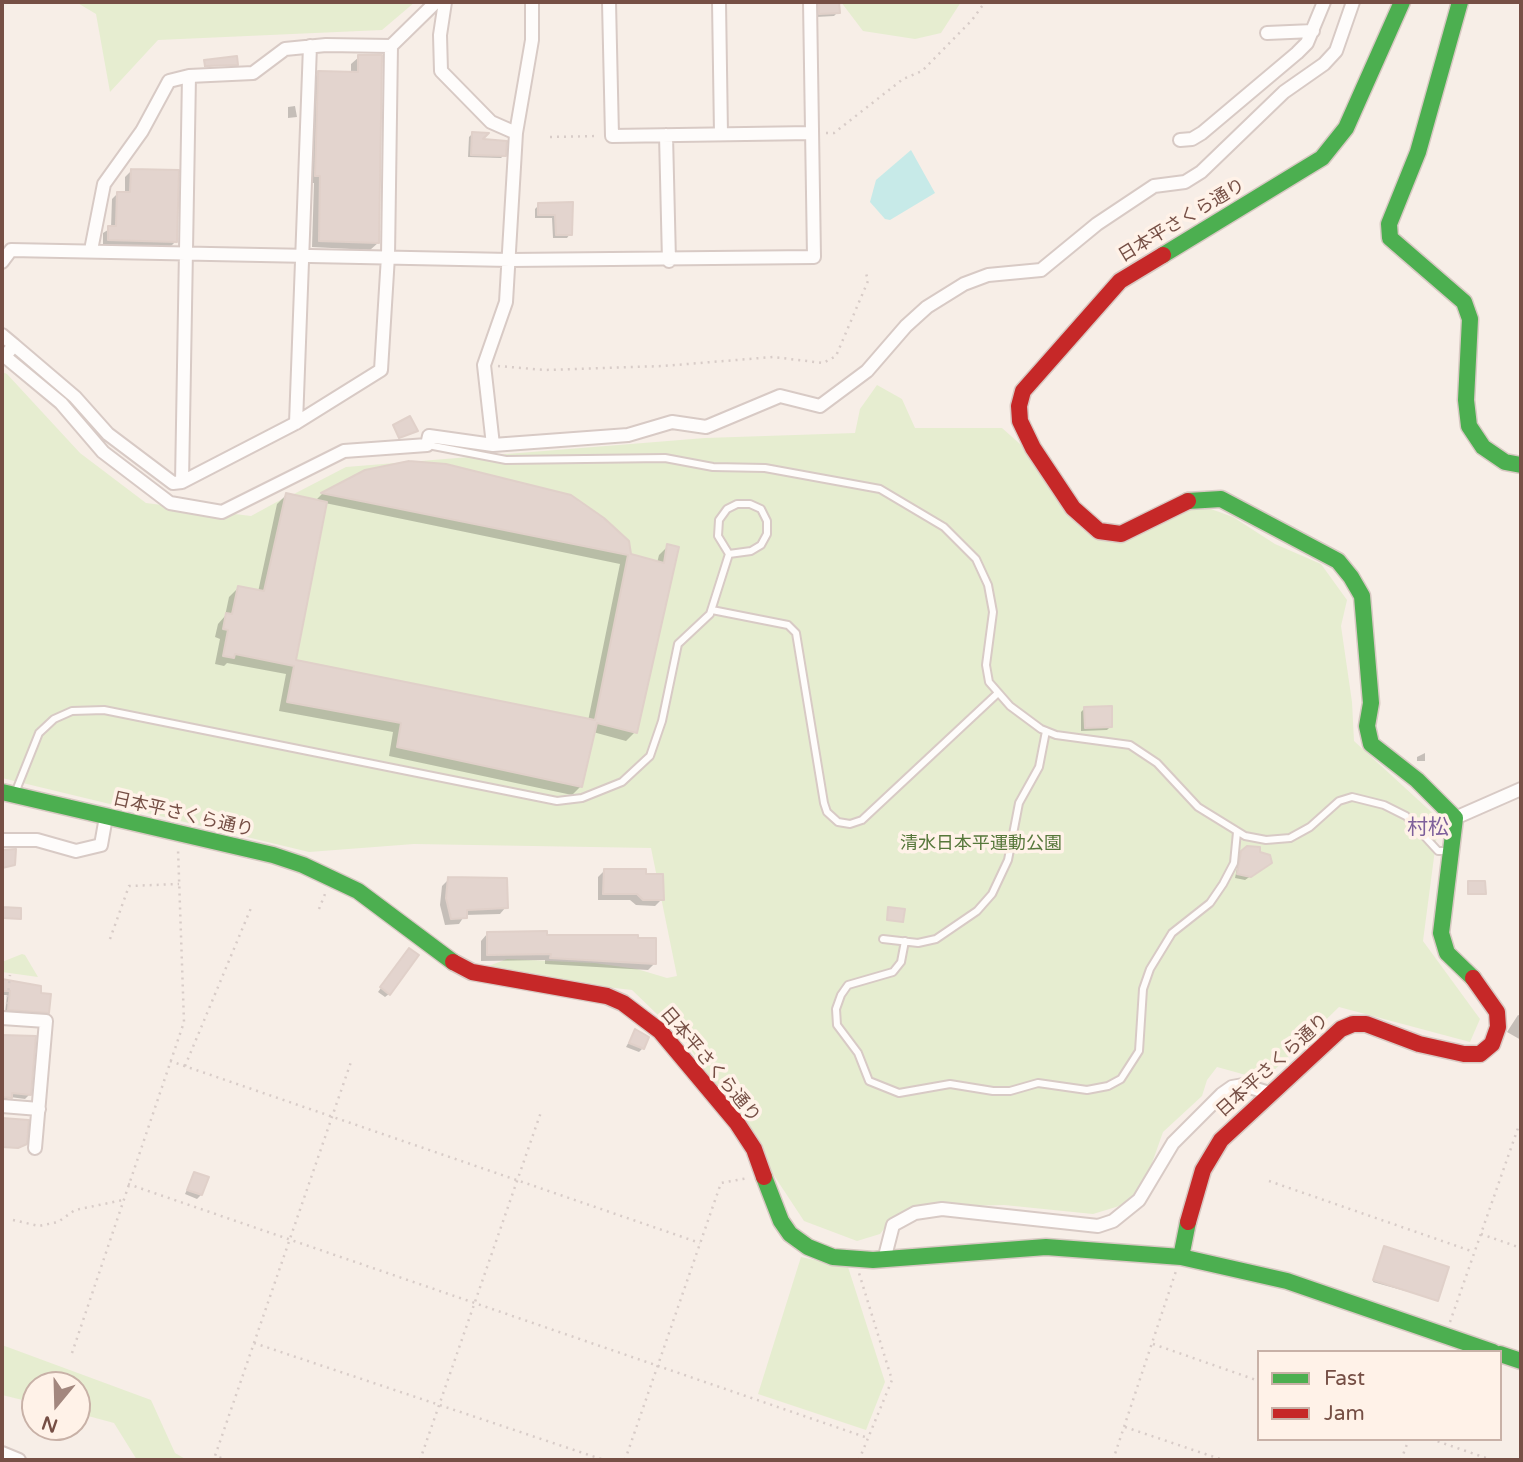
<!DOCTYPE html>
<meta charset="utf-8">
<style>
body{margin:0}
#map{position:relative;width:1523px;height:1462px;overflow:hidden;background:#f7eee7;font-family:"Varela Round",sans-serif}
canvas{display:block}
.frame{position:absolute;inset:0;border:4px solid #764f45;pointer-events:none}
.legend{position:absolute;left:1257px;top:1350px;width:245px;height:91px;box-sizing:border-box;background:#fff2e8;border:2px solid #c8b1a7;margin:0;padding:9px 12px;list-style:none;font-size:21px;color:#764f45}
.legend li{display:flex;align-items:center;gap:14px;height:35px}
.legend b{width:35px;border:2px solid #c8b1a7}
.north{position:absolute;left:21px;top:1371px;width:70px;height:70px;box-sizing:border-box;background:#fff2e8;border:2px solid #c8b1a7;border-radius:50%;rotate:199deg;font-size:19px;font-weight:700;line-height:28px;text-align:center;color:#764f45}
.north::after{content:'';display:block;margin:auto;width:24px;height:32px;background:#a3877e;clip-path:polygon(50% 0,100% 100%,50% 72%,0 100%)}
</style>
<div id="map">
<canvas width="1523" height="1462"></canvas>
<div class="frame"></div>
<ul class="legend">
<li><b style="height:9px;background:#4caf50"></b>Fast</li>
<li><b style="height:9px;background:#c62828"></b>Jam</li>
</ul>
<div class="north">N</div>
</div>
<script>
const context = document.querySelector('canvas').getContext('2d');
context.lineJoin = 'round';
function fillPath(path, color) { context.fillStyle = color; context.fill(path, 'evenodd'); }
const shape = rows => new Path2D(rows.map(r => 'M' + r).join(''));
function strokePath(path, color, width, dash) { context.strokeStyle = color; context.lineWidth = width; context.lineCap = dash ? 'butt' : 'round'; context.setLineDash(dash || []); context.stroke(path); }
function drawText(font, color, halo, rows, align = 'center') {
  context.font = font + ' "Varela Round","Noto Sans JP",sans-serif'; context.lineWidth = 7; context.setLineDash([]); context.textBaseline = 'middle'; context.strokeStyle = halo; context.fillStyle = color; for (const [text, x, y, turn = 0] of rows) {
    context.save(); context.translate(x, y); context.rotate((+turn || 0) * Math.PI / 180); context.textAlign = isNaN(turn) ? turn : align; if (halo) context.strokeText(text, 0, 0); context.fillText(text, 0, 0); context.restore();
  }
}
fillPath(shape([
 [76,2,415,2,382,30,158,40,110,92,96,14],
 [841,2,961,2,941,33,915,39,863,31],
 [2,372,7,374,80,453,146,503,251,516,284,498,286,493,292,495,346,467,705,438,855,433,860,409,877,385,902,399,915,428,1002,428,1028,451,1083,530,1126,537,1200,505,1233,517,1275,544,1321,564,1347,600,1341,626,1352,702,1354,741,1439,819,1423,941,1480,1019,1470,1042,1339,1007,1264,1080,1217,1067,1207,1080,1202,1096,1163,1132,1139,1200,1093,1214,1004,1205,928,1207,892,1219,880,1234,857,1241,804,1221,686,1042,632,990,534,979,486,967,507,959,595,963,637,969,667,978,677,976,651,848,414,844,309,852,2,778],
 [22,954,25,955,38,977,2,972,2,962],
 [801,1257,848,1267,885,1382,866,1430,758,1394],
 [2,1345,151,1400,175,1453,187,1460,137,1460,114,1423,77,1413,77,1385,35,1385,35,1403,2,1395]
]), '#e6edd0');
fillPath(shape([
 [911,150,935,193,890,220,885,219,870,202,876,180]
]), '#c7eae8');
fillPath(shape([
 [819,2,837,2,838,12,834,16,816,17,815,6],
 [359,57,378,243,370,250,312,247,314,183,309,183,311,81,319,73,351,74,351,64],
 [205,61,236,64,204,67],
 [295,106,297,117,288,118,288,107],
 [472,134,479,141,504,155,501,158,468,157,469,137],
 [131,171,176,241,170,247,103,245,103,233,111,228,112,199,118,193,125,193,125,177],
 [571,204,570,234,567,238,553,238,552,218,535,218,535,209,539,205],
 [366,471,657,563,659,555,668,546,635,732,626,741,593,732,581,786,572,795,389,756,393,732,279,711,286,674,227,663,224,666,215,664,220,639,215,637,218,624,225,616,229,597,238,588,258,592,277,504,286,495,315,501,322,494],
 [325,503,620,564,588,721,294,661],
 [1085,708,1111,726,1107,730,1081,731,1081,712],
 [1425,753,1425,761,1417,761,1417,757],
 [1245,849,1270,863,1245,880,1235,878,1240,854],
 [604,871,645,876,662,899,655,906,636,905,630,900,598,900,598,877],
 [449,879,506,907,500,914,465,915,459,924,445,925,440,905,442,886],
 [487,934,654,964,648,970,545,964,545,960,481,961,481,941],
 [406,954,389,994,385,997,378,992],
 [2,979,32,984,47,1012,43,1016,5,1013,7,995,2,995],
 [1518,1015,1521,1016,1521,1040,1507,1032],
 [635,1031,643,1048,639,1052,626,1047],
 [2,1036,34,1038,29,1095,25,1099,10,1097,2,1102],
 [194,1174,201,1195,197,1199,185,1194],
 [1383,1250,1437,1300,1373,1282]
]), '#0003');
const building = shape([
 [819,2,839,2,840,13,819,14,819,2],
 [358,55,382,55,379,243,319,241,320,176,315,176,318,71,358,72,358,55],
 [237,56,238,65,205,66,204,60,237,56],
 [472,132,489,133,483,139,507,141,506,156,471,155,472,132],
 [131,169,179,170,177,242,108,240,108,226,116,226,117,192,130,192,131,169],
 [573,202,572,235,556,235,555,215,538,215,538,203,573,202],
 [410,416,418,431,399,438,393,425,410,416],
 [409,461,446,464,571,495,604,518,629,541,631,554,664,563,667,544,679,547,637,733,597,723,582,787,397,747,401,723,287,702,294,666,235,654,234,658,223,656,228,630,223,629,226,613,232,614,238,586,264,591,286,493,327,502,296,660,595,720,628,555,321,493,365,470,409,461],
 [1112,706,1112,727,1085,728,1084,707,1112,706],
 [1247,846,1260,847,1260,852,1270,855,1272,863,1251,877,1237,874,1241,851,1247,846],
 [16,849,15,865,2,868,2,850,16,849],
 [604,869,646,869,646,874,663,874,664,900,643,900,637,894,603,894,604,869],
 [448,877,507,878,508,908,467,910,467,918,451,919,446,898,448,877],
 [1468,881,1485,881,1486,894,1468,894,1468,881],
 [2,907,21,908,21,919,3,918,2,907],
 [888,907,905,909,903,922,887,920,888,907],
 [547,931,547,935,638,935,638,938,656,938,656,964,550,958,551,954,487,955,487,932,547,931],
 [409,948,419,955,390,995,380,987,409,948],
 [2,979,41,986,41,993,51,994,49,1013,8,1010,10,991,2,991,2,979],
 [635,1029,649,1037,644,1049,629,1043,635,1029],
 [2,1035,36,1036,31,1095,12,1093,12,1098,2,1097,2,1035],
 [2,1118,29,1120,27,1144,18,1148,2,1147,2,1118],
 [194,1172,209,1177,202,1195,187,1190,194,1172],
 [1384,1246,1449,1267,1438,1301,1373,1280,1384,1246]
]);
fillPath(building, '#e3d4ce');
strokePath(building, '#e0d0c9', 2);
const lane = shape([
 [428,445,506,460,665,458,713,467,765,468,880,489,944,527,976,559,988,585,993,612,986,665,989,682,1010,706,1041,729,1056,735,1130,745,1157,763,1198,807,1245,836,1266,840,1290,838,1310,827,1339,801,1352,797,1384,805,1406,816,1438,851,1449,851],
 [712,610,788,625,796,633,824,803,827,812,838,822,850,824,862,820,998,693],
 [15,793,39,733,54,719,72,711,104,710,557,801,582,798,622,782,650,756,662,721,678,644,710,614,729,554,718,536,719,520,727,509,737,504,750,504,761,509,767,521,767,534,761,545,751,551,729,554],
 [883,939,918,943,936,939,977,911,992,894,1008,860,1019,803,1039,767,1046,731],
 [905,941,901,962,893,972,848,985,841,995,836,1009,837,1025,858,1053,869,1081,899,1093,950,1084,993,1091,1010,1091,1038,1083,1087,1090,1108,1086,1121,1079,1139,1051,1143,989,1150,969,1172,933,1210,903,1223,884,1234,863,1237,832]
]);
const street = shape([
 [445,2,440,35,441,71,491,122,516,133],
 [609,2,612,136,812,133],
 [719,2,721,134],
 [1267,33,1313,31],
 [666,135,669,261],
 [1180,140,1192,139,1202,133,1297,53,1307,43,1324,2],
 [91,250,104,184,142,131,169,81,189,76,253,73,285,49,326,45,391,46],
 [2,262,11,250,510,260,814,257,810,2],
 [2,335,14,345],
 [2,354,61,403,103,452,170,503,222,512,344,451,427,445,429,436,493,445,628,435,672,422,706,427,780,396,820,406,867,371,906,326,927,307,964,284,988,275,1041,270,1097,224,1154,186,1185,182,1201,172,1284,92,1324,64,1336,51,1353,2],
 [6,355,14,345,75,397,108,434,173,483,182,482,296,423,381,370,388,256,391,46,436,2],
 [296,423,310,46],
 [493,445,484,365,506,302,516,133,532,40,532,2],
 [182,482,189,76],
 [1455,818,1521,789],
 [2,840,37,840,76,851,101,845,106,817],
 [2,1018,46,1021,35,1148],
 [2,1106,39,1109],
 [884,1260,893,1225,915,1213,942,1209,1098,1226,1113,1221,1139,1200,1173,1143,1222,1094,1232,1087,1243,1085,1269,1093],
 [2,1453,19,1460]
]);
const fast = shape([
 [1460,2,1418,152,1389,224,1390,238,1464,302,1470,319,1466,400,1469,426,1483,447,1505,462,1521,465],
 [1163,255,1322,158,1346,128,1402,2],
 [1188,501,1221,499,1338,561,1351,577,1362,596,1371,703,1367,726,1371,744,1417,780,1455,818,1441,933,1447,953,1473,978],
 [2,792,273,855,303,865,358,891,453,962],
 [764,1177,781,1221,790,1234,808,1247,833,1257,873,1260,1046,1247,1181,1257,1188,1222],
 [1181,1257,1287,1281,1493,1352],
 [1500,1354,1521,1361]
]);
const jam = shape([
 [1163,255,1120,281,1023,391,1019,406,1020,421,1033,448,1073,508,1099,531,1121,534,1188,501],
 [453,962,472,972,607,996,623,1003,660,1031,737,1123,754,1149,764,1177],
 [1188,1222,1203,1170,1221,1140,1341,1029,1353,1024,1366,1024,1419,1044,1464,1054,1480,1054,1492,1044,1498,1027,1497,1012,1473,978]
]);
strokePath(lane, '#d8cac5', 10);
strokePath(street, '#d8cac5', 16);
strokePath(fast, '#d8c9c3', 19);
strokePath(jam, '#d8c9c3', 19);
strokePath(shape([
 [826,133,834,133,903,79,922,71,972,20,985,2],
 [550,137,598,136],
 [498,366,545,370,663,366,773,357,823,363,836,356,868,281,866,273],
 [319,909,325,894],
 [110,939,129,886,179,884],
 [7,1004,10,975],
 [170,1061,700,1243],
 [185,1066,251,908],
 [1269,1181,1474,1252],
 [128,1184,868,1438],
 [13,1220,39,1226,58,1222,75,1210,123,1200],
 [1481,1234,1521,1248],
 [1450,1322,1518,1128],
 [254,1343,604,1460],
 [1153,1344,1259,1381],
 [72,1353,184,1022,178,849],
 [1125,1427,1223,1460],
 [1431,1439,1492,1460],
 [228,1460,215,1456,352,1059],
 [420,1460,541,1112],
 [625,1460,721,1183,748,1178],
 [859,1460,892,1380,859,1273],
 [1113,1460,1176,1271],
 [1401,1460,1409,1439]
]), '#d8ccc8', 2.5, [2, 5]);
strokePath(lane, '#fefcfb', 6);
strokePath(street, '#fefcfb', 12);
strokePath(fast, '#4caf50', 16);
strokePath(jam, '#c62828', 16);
drawText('18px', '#764f45', '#fff2e8', [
 ["日本平さくら通り",1182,221,-31],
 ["日本平さくら通り",183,815,13],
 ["日本平さくら通り",710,1065,50],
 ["日本平さくら通り",1273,1066,-42]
]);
drawText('18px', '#56773a', '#fff2e8', [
 ["清水日本平運動公園",981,844]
]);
drawText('21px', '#7e609b', '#fff2e8', [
 ["村松",1428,828]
]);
</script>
